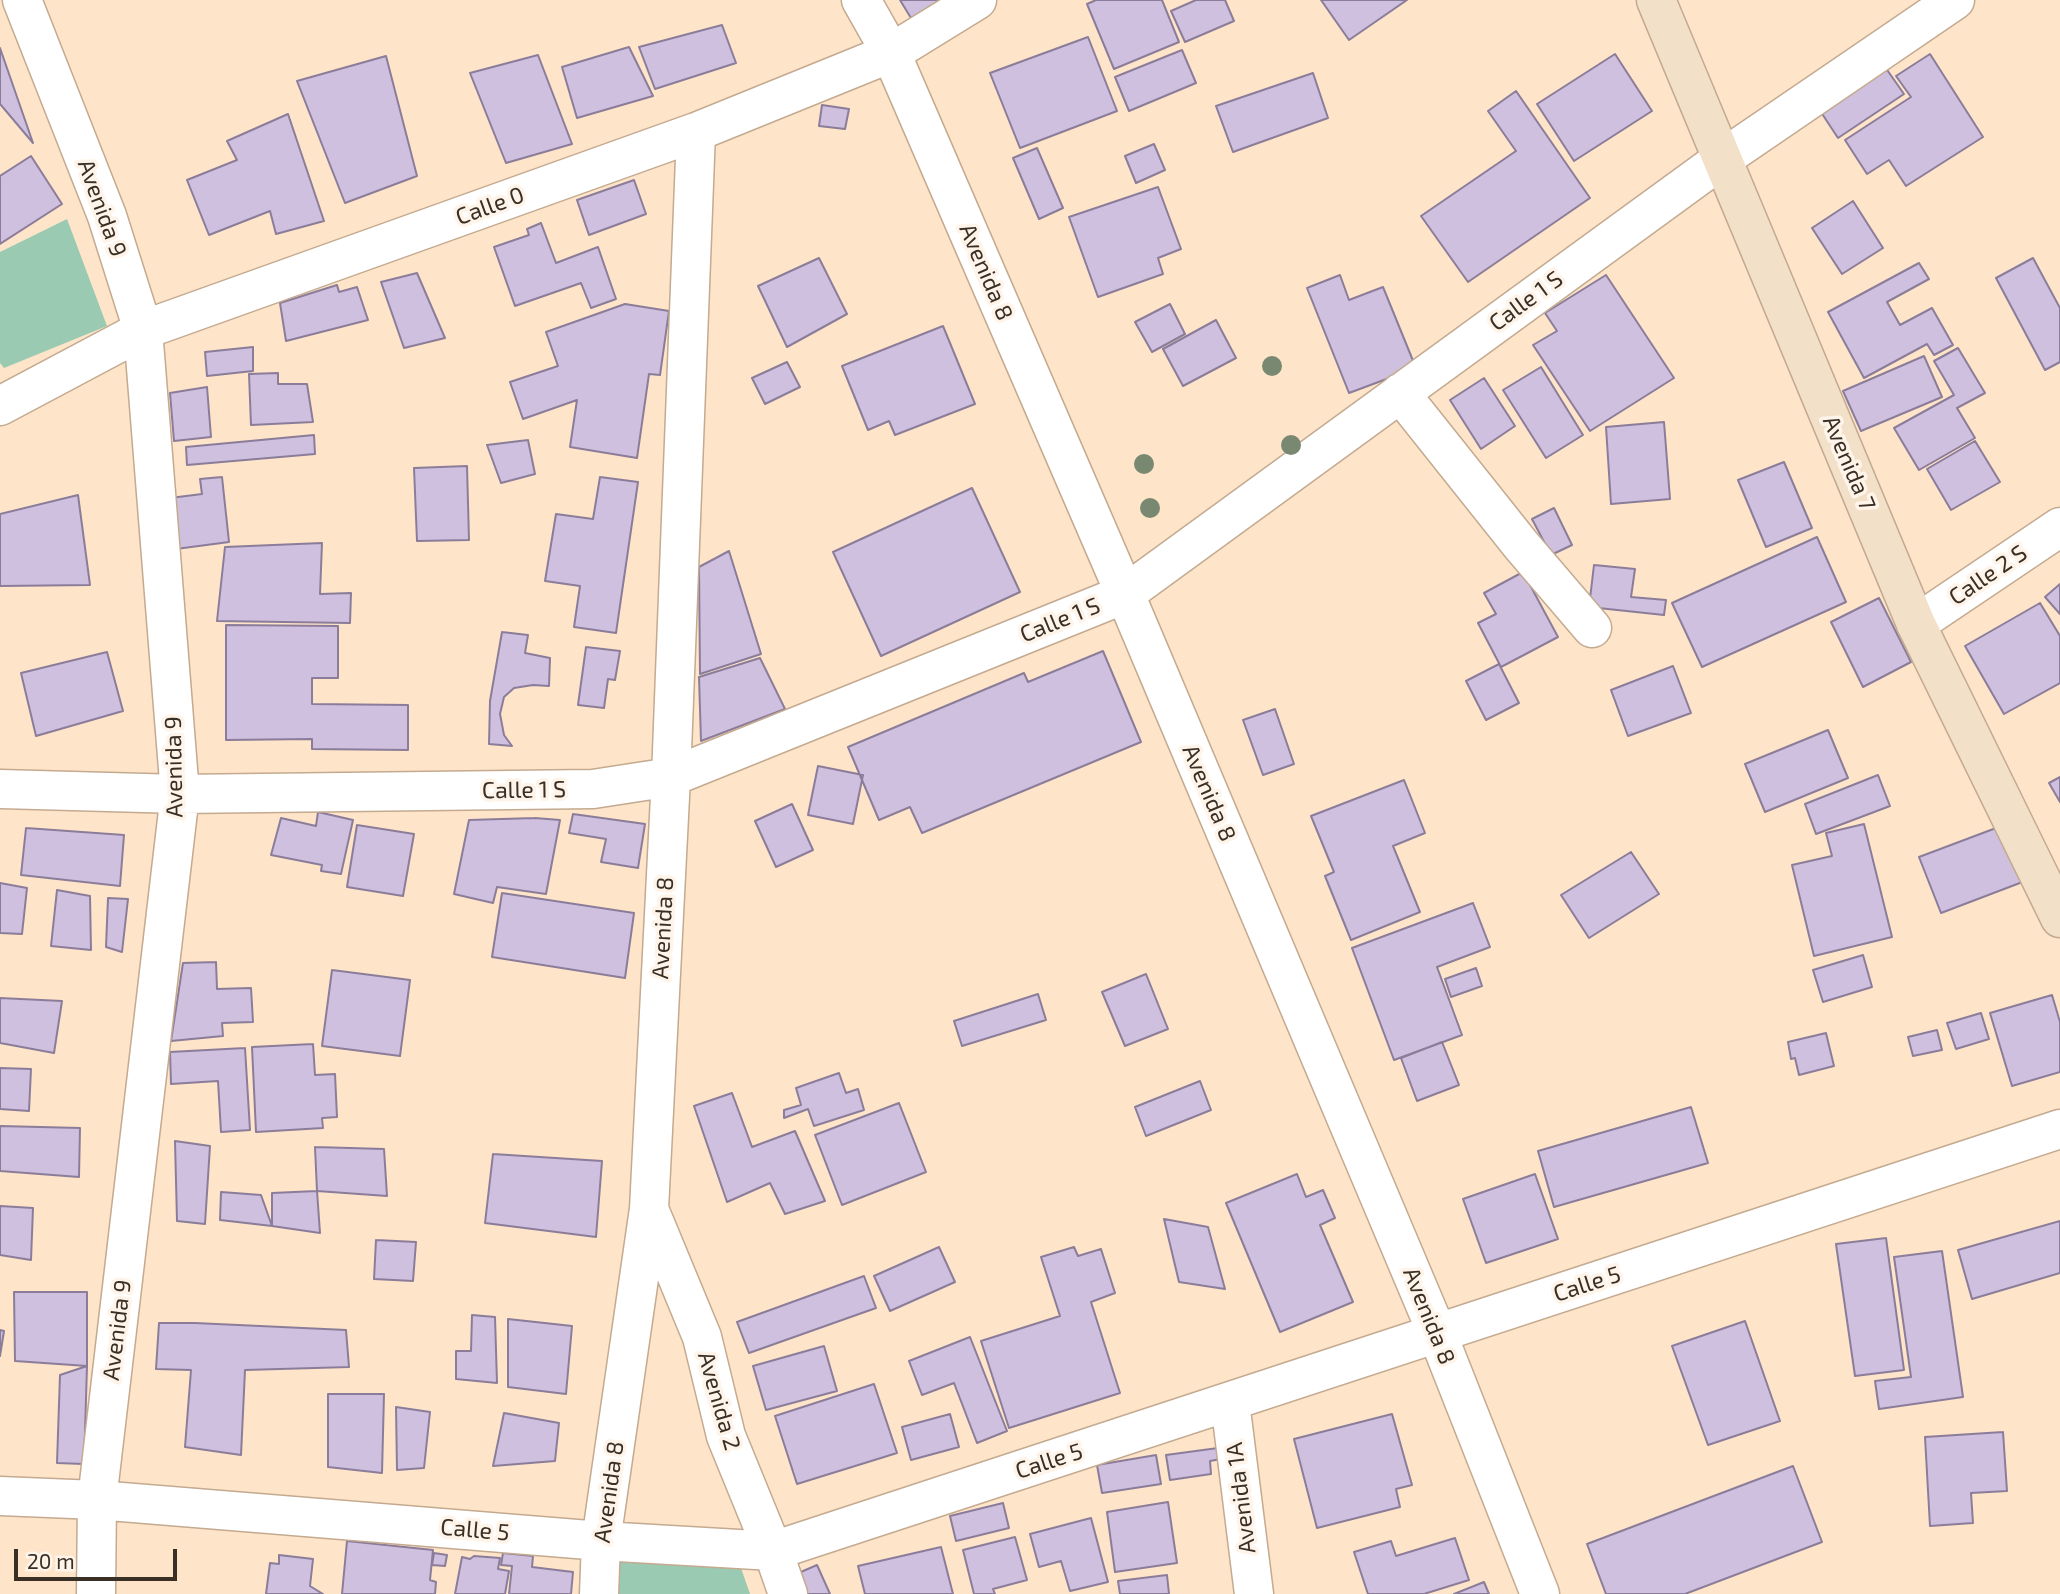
<!DOCTYPE html>
<style>
body{margin:0}
#map{position:relative;width:2060px;height:1594px;overflow:hidden;background:#fee4c8;font-family:"Exo 2",sans-serif}
canvas{display:block}
.scale{position:absolute;left:14px;top:1549px;width:163px;height:32px;box-sizing:border-box;border:4px solid #392f24;border-top:0;padding-left:9px;font-size:21px;line-height:24px;white-space:nowrap;color:#392f24;-webkit-text-stroke:5px #fff4e9;paint-order:stroke}
</style>
<div id="map">
<canvas width="2060" height="1594"></canvas>
<div class="scale">20 m</div>
</div>
<script>
const context = document.querySelector('canvas').getContext('2d');
context.lineJoin = 'round';
function fillPath(path, color) { context.fillStyle = color; context.fill(path, 'evenodd'); }
const shape = rows => new Path2D(rows.map(r => 'M' + r).join(''));
function strokePath(path, color, width, dash) { context.strokeStyle = color; context.lineWidth = width; context.lineCap = dash ? 'butt' : 'round'; context.setLineDash(dash || []); context.stroke(path); }
function drawText(font, color, halo, rows, align = 'center') {
  context.font = font + ' "Exo 2",sans-serif'; context.lineWidth = 7; context.setLineDash([]); context.textBaseline = 'middle'; context.strokeStyle = halo; context.fillStyle = color; for (const [text, x, y, turn = 0] of rows) {
    context.save(); context.translate(x, y); context.rotate((+turn || 0) * Math.PI / 180); context.textAlign = isNaN(turn) ? turn : align; if (halo) context.strokeText(text, 0, 0); context.fillText(text, 0, 0); context.restore();
  }
}
fillPath(shape([
 [67,219,107,326,4,368,0,363,0,252],
 [611,1558,741,1568,750,1594,610,1594]
]), '#9acbb2');
const building = shape([
 [900,0,950,0,914,23,900,0],
 [1096,0,1162,0,1179,42,1114,69,1087,4,1096,0],
 [1196,0,1225,0,1234,21,1185,42,1171,11,1196,0],
 [1321,0,1407,0,1349,40,1321,0],
 [722,25,736,63,655,89,639,47,722,25],
 [1088,37,1117,111,1020,148,990,73,1088,37],
 [629,47,653,96,577,118,562,67,629,47],
 [0,48,33,143,0,104,0,48],
 [1182,50,1196,83,1129,111,1115,77,1182,50],
 [1615,54,1652,111,1574,161,1537,104,1615,54],
 [1930,54,1983,137,1906,186,1889,160,1867,174,1845,140,1911,97,1896,76,1930,54],
 [538,55,572,144,506,163,470,73,538,55],
 [386,56,417,176,345,203,297,81,386,56],
 [1878,57,1904,94,1838,138,1813,100,1878,57],
 [1313,73,1328,118,1233,152,1216,106,1313,73],
 [1516,91,1590,198,1468,282,1421,216,1516,151,1488,111,1516,91],
 [822,105,849,109,845,129,819,126,822,105],
 [288,114,324,221,276,234,270,211,209,235,187,180,237,160,227,141,288,114],
 [1154,144,1165,170,1136,183,1125,156,1154,144],
 [1037,148,1063,208,1039,219,1013,158,1037,148],
 [31,156,62,204,0,244,0,176,31,156],
 [634,180,646,214,589,235,577,200,634,180],
 [1158,187,1181,249,1158,258,1163,274,1098,297,1069,217,1158,187],
 [1853,201,1883,248,1842,274,1812,228,1853,201],
 [541,223,556,263,598,247,616,299,591,308,581,283,515,306,494,247,529,235,527,229,541,223],
 [819,258,847,314,787,347,758,286,819,258],
 [2033,258,2060,308,2060,362,2045,370,1996,278,2033,258],
 [1919,263,1929,279,1887,302,1900,325,1932,308,1953,345,1934,355,1927,344,1864,378,1828,312,1919,263],
 [417,273,445,338,404,348,381,282,417,273],
 [1340,275,1349,300,1383,287,1416,368,1349,393,1307,288,1340,275],
 [1606,275,1674,378,1590,431,1533,345,1557,331,1545,313,1606,275],
 [337,285,339,292,357,287,368,320,286,341,280,303,337,285],
 [625,304,669,311,660,375,649,374,637,458,570,447,577,400,523,419,510,382,558,366,546,332,625,304],
 [1170,304,1185,334,1152,352,1135,322,1170,304],
 [1216,320,1236,358,1183,386,1163,349,1216,320],
 [943,326,975,404,895,435,889,421,868,430,842,366,943,326],
 [253,347,253,371,207,376,205,352,253,347],
 [1958,348,1985,393,1957,408,1975,438,1919,470,1894,428,1954,395,1934,361,1958,348],
 [1924,356,1942,397,1861,431,1843,391,1924,356],
 [787,362,800,387,765,404,752,378,787,362],
 [1541,367,1583,435,1546,458,1503,390,1541,367],
 [278,373,278,384,307,384,313,422,251,425,249,374,278,373],
 [1484,378,1515,426,1481,449,1450,400,1484,378],
 [207,387,211,437,174,441,170,393,207,387],
 [1664,422,1670,499,1611,504,1606,427,1664,422],
 [314,435,315,454,187,465,186,447,314,435],
 [528,440,535,474,501,483,487,445,528,440],
 [1975,441,2000,482,1951,510,1927,469,1975,441],
 [1784,462,1812,528,1766,547,1738,480,1784,462],
 [467,466,469,540,417,541,414,468,467,466],
 [222,477,229,542,176,549,170,498,202,494,200,479,222,477],
 [600,477,638,482,616,633,574,627,580,586,545,581,556,514,593,519,600,477],
 [972,488,1020,592,881,656,833,552,972,488],
 [78,495,90,585,0,586,0,514,78,495],
 [1554,508,1572,545,1551,555,1532,519,1554,508],
 [1817,537,1846,602,1702,667,1672,603,1817,537],
 [322,543,320,594,351,593,350,623,217,621,225,547,322,543],
 [729,551,761,654,700,674,699,567,729,551],
 [1594,565,1635,569,1631,597,1666,600,1664,615,1589,607,1594,565],
 [1523,572,1558,637,1501,667,1478,623,1496,614,1484,593,1523,572],
 [2060,584,2060,614,2045,597,2060,584],
 [1879,598,1911,662,1863,687,1831,622,1879,598],
 [2040,603,2060,636,2060,683,2004,714,1965,646,2040,603],
 [226,625,338,626,338,678,312,678,312,704,408,705,408,750,312,749,312,739,226,740,226,625],
 [502,632,528,635,525,653,550,658,549,686,533,685,514,688,504,697,500,714,504,735,512,746,489,744,490,701,502,632],
 [586,647,620,651,615,680,608,679,604,708,578,705,586,647],
 [1103,651,1141,742,922,833,910,807,879,820,848,747,1024,673,1028,682,1103,651],
 [107,652,123,711,36,736,21,673,107,652],
 [760,658,785,709,701,741,699,677,760,658],
 [1499,664,1519,703,1486,720,1466,681,1499,664],
 [1673,666,1691,713,1628,736,1611,690,1673,666],
 [1275,709,1294,764,1263,775,1243,720,1275,709],
 [1828,730,1848,778,1765,812,1745,764,1828,730],
 [818,766,863,775,853,824,808,815,818,766],
 [1878,775,1890,806,1816,834,1805,804,1878,775],
 [2060,777,2060,802,2049,783,2060,777],
 [1404,780,1425,833,1393,846,1420,912,1351,940,1325,876,1334,872,1311,816,1404,780],
 [792,804,813,850,776,867,755,821,792,804],
 [318,812,353,820,341,874,321,871,322,865,271,855,281,818,316,826,318,812],
 [573,814,645,824,638,868,601,862,606,839,569,833,573,814],
 [535,818,560,820,546,894,497,887,493,903,454,894,469,820,535,818],
 [2012,822,2033,878,1941,913,1919,857,2012,822],
 [1864,824,1892,937,1814,956,1792,865,1832,856,1826,833,1864,824],
 [357,825,414,834,403,896,347,887,357,825],
 [26,828,124,835,120,886,21,875,26,828],
 [1631,852,1659,894,1589,938,1561,895,1631,852],
 [0,883,27,888,22,934,0,933,0,883],
 [57,890,90,896,91,950,51,946,57,890],
 [502,893,634,913,625,978,492,957,502,893],
 [108,898,128,899,122,952,106,947,108,898],
 [1473,903,1490,947,1437,967,1462,1035,1394,1060,1352,948,1473,903],
 [1863,955,1872,987,1823,1002,1813,970,1863,955],
 [216,962,217,989,251,988,253,1022,222,1023,223,1036,171,1041,183,963,216,962],
 [1476,968,1482,986,1451,997,1445,979,1476,968],
 [332,970,410,980,400,1056,322,1046,332,970],
 [1146,974,1168,1029,1125,1046,1102,992,1146,974],
 [1038,994,1046,1020,962,1046,954,1021,1038,994],
 [2052,995,2060,1022,2060,1072,2012,1086,1990,1013,2052,995],
 [0,998,62,1001,54,1053,0,1043,0,998],
 [1981,1013,1989,1039,1956,1049,1947,1023,1981,1013],
 [1937,1030,1942,1050,1913,1056,1908,1037,1937,1030],
 [1826,1033,1834,1066,1799,1075,1795,1058,1791,1059,1788,1042,1826,1033],
 [1442,1042,1459,1085,1417,1101,1401,1058,1442,1042],
 [313,1044,315,1075,335,1074,337,1117,322,1118,323,1128,256,1132,252,1047,313,1044],
 [245,1048,250,1130,221,1132,218,1081,171,1084,170,1052,245,1048],
 [0,1068,31,1069,29,1111,0,1109,0,1068],
 [839,1073,846,1093,858,1089,864,1110,814,1126,808,1109,784,1118,784,1110,801,1105,796,1088,839,1073],
 [1200,1081,1211,1110,1146,1136,1135,1107,1200,1081],
 [732,1093,752,1147,795,1131,825,1201,785,1214,770,1183,727,1202,694,1106,732,1093],
 [899,1103,926,1172,842,1205,815,1135,899,1103],
 [1691,1107,1708,1163,1554,1207,1538,1151,1691,1107],
 [0,1126,80,1128,79,1177,0,1171,0,1126],
 [175,1141,210,1146,205,1224,177,1221,175,1141],
 [315,1147,384,1149,387,1196,317,1191,315,1147],
 [493,1154,602,1161,596,1237,485,1223,493,1154],
 [1297,1174,1306,1197,1323,1190,1335,1218,1320,1225,1353,1302,1280,1332,1226,1203,1297,1174],
 [1535,1174,1558,1239,1486,1263,1463,1199,1535,1174],
 [317,1191,320,1233,272,1226,272,1193,317,1191],
 [221,1192,261,1195,272,1226,220,1220,221,1192],
 [0,1206,33,1208,31,1260,0,1255,0,1206],
 [1164,1219,1208,1227,1225,1289,1179,1282,1164,1219],
 [2060,1221,2060,1273,1972,1299,1958,1250,2060,1221],
 [1886,1238,1904,1370,1855,1376,1836,1244,1886,1238],
 [376,1240,416,1242,413,1281,374,1279,376,1240],
 [939,1247,955,1282,890,1311,874,1276,939,1247],
 [1074,1247,1078,1256,1101,1249,1115,1293,1091,1302,1120,1393,1009,1428,981,1341,1060,1316,1041,1257,1074,1247],
 [1942,1251,1963,1397,1879,1409,1875,1381,1911,1377,1894,1257,1942,1251],
 [864,1276,876,1308,749,1353,737,1322,864,1276],
 [14,1292,87,1292,87,1366,15,1361,14,1292],
 [472,1315,495,1317,497,1383,456,1379,456,1351,471,1351,472,1315],
 [508,1319,572,1326,566,1394,508,1387,508,1319],
 [1745,1321,1780,1421,1708,1445,1672,1346,1745,1321],
 [159,1323,195,1323,346,1330,349,1367,245,1370,241,1455,185,1447,191,1370,156,1369,159,1323],
 [0,1330,4,1331,0,1356,0,1330],
 [970,1337,1007,1431,977,1443,954,1383,922,1395,909,1361,970,1337],
 [824,1346,837,1391,766,1410,753,1366,824,1346],
 [87,1366,84,1464,57,1463,60,1375,87,1366],
 [874,1384,897,1453,797,1484,775,1416,874,1384],
 [328,1394,384,1394,382,1473,328,1467,328,1394],
 [396,1407,430,1412,424,1468,397,1470,396,1407],
 [504,1413,559,1423,555,1461,493,1466,504,1413],
 [950,1414,959,1447,911,1460,902,1427,950,1414],
 [1392,1414,1412,1485,1396,1489,1400,1507,1317,1528,1294,1439,1392,1414],
 [2003,1432,2007,1491,1971,1493,1973,1523,1930,1526,1925,1437,2003,1432],
 [1218,1448,1221,1459,1210,1461,1211,1474,1170,1480,1166,1455,1218,1448],
 [1156,1455,1161,1484,1102,1493,1097,1465,1156,1455],
 [1793,1466,1822,1542,1685,1594,1606,1594,1587,1544,1793,1466],
 [1168,1502,1177,1563,1115,1572,1107,1512,1168,1502],
 [1003,1503,1009,1528,956,1541,950,1516,1003,1503],
 [1091,1518,1108,1582,1070,1591,1061,1561,1039,1567,1030,1534,1091,1518],
 [1015,1537,1027,1580,993,1589,995,1594,974,1594,963,1550,1015,1537],
 [1455,1538,1469,1580,1424,1594,1368,1594,1354,1552,1391,1541,1396,1556,1455,1538],
 [347,1541,433,1550,430,1580,436,1582,435,1594,342,1594,347,1541],
 [941,1547,953,1594,865,1594,858,1566,941,1547],
 [434,1553,447,1555,445,1566,432,1565,434,1553],
 [503,1553,533,1556,532,1567,573,1572,571,1594,509,1594,512,1566,501,1565,503,1553],
 [279,1555,313,1559,310,1586,323,1594,266,1594,270,1563,279,1564,279,1555],
 [474,1556,500,1558,498,1569,509,1571,505,1594,455,1594,462,1557,470,1559,474,1556],
 [817,1565,830,1594,802,1594,794,1575,817,1565],
 [1167,1575,1169,1594,1120,1594,1118,1581,1167,1575],
 [1484,1582,1489,1594,1454,1594,1484,1582]
]);
fillPath(building, '#cfc0df');
strokePath(building, '#8b7d9a', 2);
const minor = shape([
 [22,0,107,216,143,330,180,794,97,1500,96,1594],
 [861,0,891,53,1125,594,1437,1333,1540,1594],
 [1400,393,1521,545,1592,628],
 [0,406,143,330,696,132,891,53,977,0],
 [1916,624,2060,527],
 [0,789,180,794,593,789,671,777,1125,594,1722,159,1955,0],
 [649,1209,702,1337,726,1436,773,1551,788,1594],
 [1230,1402,1254,1594],
 [0,1496,97,1500,601,1541,773,1551,2060,1129],
 [599,1594,601,1541,649,1209,671,777,696,132]
]);
const secondary = shape([
 [1656,0,1916,624,2060,918]
]);
strokePath(minor, '#c3aa90', 41);
strokePath(secondary, '#c3aa90', 41);
strokePath(minor, '#fff', 38);
strokePath(secondary, '#f3e0c8', 38);
context.fillStyle = '#798871';
for (const [x, y] of [
 [1272,366],
 [1291,445],
 [1144,464],
 [1150,508]
]) { context.beginPath(); context.arc(x, y, 10, 0, 2 * Math.PI); context.fill(); }
drawText('23px', '#392f24', '#fff4e9', [
 ["Calle 0",490,206,-20],
 ["Avenida 9",102,208,70],
 ["Avenida 8",986,272,67],
 ["Calle 1 S",1526,301,-36],
 ["Avenida 7",1849,463,67],
 ["Calle 2 S",1988,575,-34],
 ["Calle 1 S",1060,620,-22],
 ["Avenida 9",174,767,-91],
 ["Calle 1 S",524,790,-1],
 ["Avenida 8",1209,793,67],
 ["Avenida 8",663,928,-87],
 ["Calle 5",1587,1284,-18],
 ["Avenida 8",1429,1316,68],
 ["Avenida 9",117,1330,-83],
 ["Avenida 2",719,1401,74],
 ["Calle 5",1049,1461,-18],
 ["Avenida 8",609,1492,-82],
 ["Avenida 1A",1241,1498,-97],
 ["Calle 5",475,1530,5]
]);
</script>
